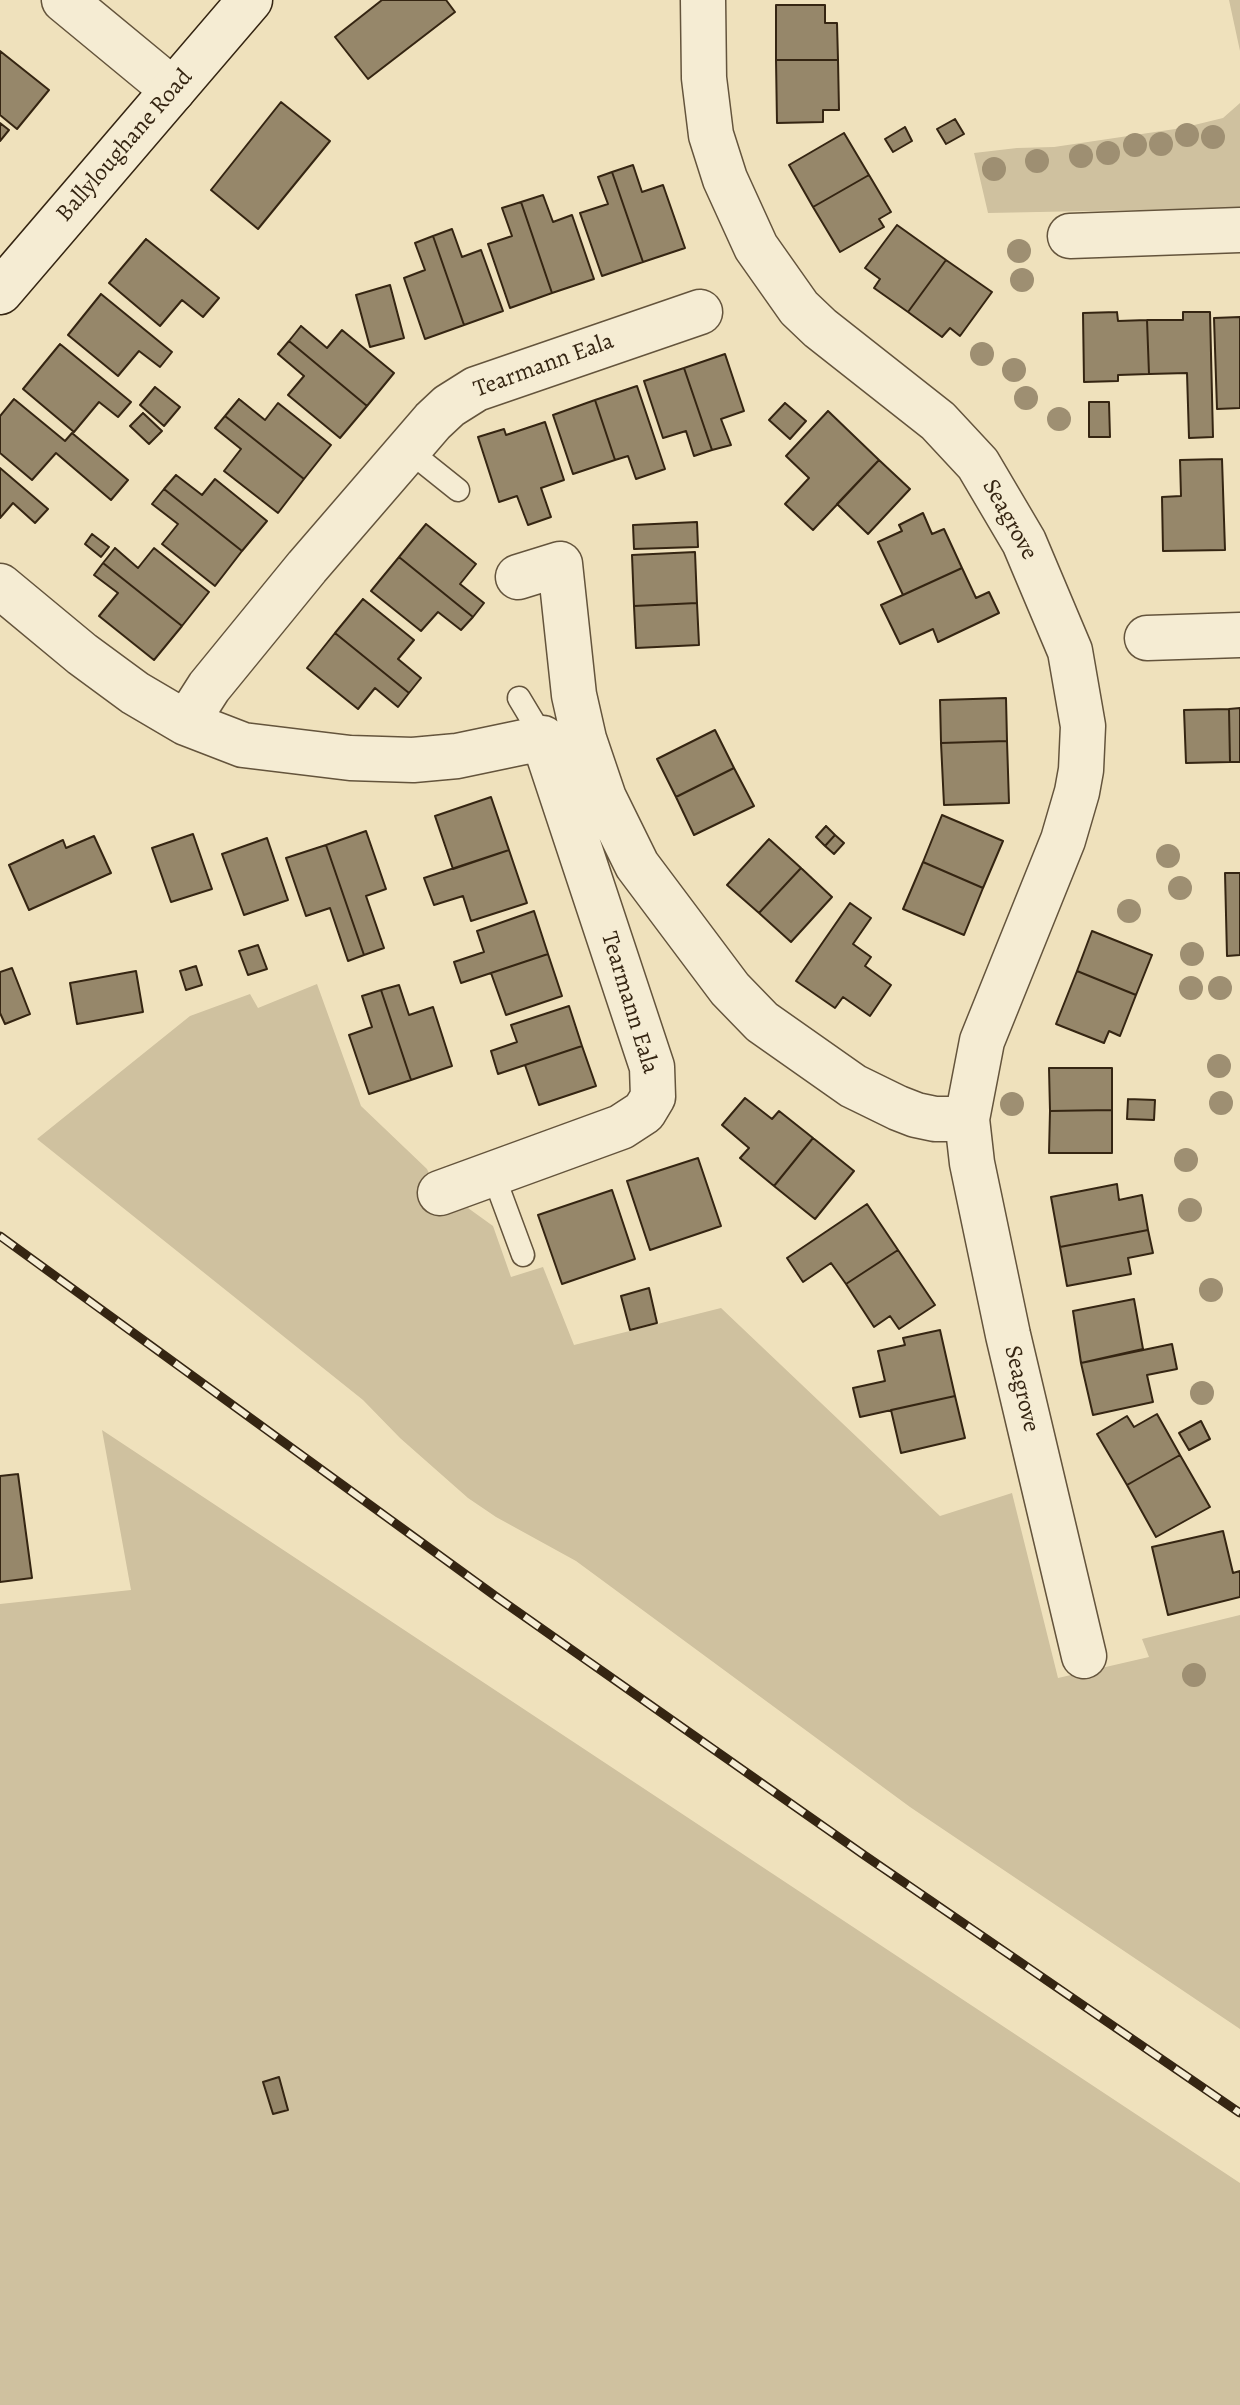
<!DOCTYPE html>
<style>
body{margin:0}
canvas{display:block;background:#efe1bc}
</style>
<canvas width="1240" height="2405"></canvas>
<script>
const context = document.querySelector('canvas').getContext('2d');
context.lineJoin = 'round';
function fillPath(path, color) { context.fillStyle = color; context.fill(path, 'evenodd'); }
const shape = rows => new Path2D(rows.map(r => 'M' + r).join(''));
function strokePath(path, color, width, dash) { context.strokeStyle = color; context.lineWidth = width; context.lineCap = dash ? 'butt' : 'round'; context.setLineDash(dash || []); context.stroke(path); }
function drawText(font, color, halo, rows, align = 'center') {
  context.font = font + ' Alegreya,serif'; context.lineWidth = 8; context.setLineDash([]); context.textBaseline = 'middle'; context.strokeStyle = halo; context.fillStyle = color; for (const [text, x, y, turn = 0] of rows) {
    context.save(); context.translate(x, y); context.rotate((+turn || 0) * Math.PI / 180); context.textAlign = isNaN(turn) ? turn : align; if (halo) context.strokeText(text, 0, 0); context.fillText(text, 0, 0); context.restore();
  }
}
fillPath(shape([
 [1229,0,1240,0,1240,51],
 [1240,103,1240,208,988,213,974,153,1017,148,1054,147,1182,128,1223,118],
 [317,984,361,1106,427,1169,446,1212,468,1208,493,1226,511,1277,543,1267,574,1345,721,1308,940,1516,1012,1493,1058,1678,1149,1657,1142,1639,1240,1615,1240,2029,910,1807,576,1561,496,1517,468,1498,400,1438,363,1400,37,1139,190,1016,250,994,258,1008],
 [102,1430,1240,2183,1240,2405,0,2405,0,1604,131,1590]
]), '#cfc19f');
const building = shape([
 [382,0,446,0,455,12,368,79,335,37,382,0],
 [776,5,825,5,825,23,837,23,838,60,776,60,776,5],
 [0,51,49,90,17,129,0,115,0,51],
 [776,60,838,60,839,110,823,110,823,122,777,123,776,60],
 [281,102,330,141,258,229,211,190,281,102],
 [955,119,964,134,946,144,937,129,955,119],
 [0,123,9,130,0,141,0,123],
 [905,127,912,141,893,152,885,139,905,127],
 [844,133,869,175,813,207,789,165,844,133],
 [633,165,642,192,663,185,685,248,643,262,612,172,633,165],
 [612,172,643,262,602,276,580,213,608,204,598,177,612,172],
 [869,175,891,212,879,219,884,227,840,252,813,207,869,175],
 [543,195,553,222,572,215,594,279,552,293,521,202,543,195],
 [521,202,552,293,510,308,488,244,512,236,502,208,521,202],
 [897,225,946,260,908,312,874,288,880,279,865,268,897,225],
 [452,229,462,257,481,250,503,311,464,325,433,236,452,229],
 [433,236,464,325,425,339,404,278,425,270,415,243,433,236],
 [146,239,219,298,203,317,182,300,160,326,109,283,146,239],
 [946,260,992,292,960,336,950,328,942,337,908,312,946,260],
 [390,285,404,338,370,347,356,295,390,285],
 [101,294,172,352,160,367,139,351,118,376,68,335,101,294],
 [1117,312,1118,321,1147,320,1149,374,1118,375,1118,381,1084,382,1083,313,1117,312],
 [1183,312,1210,312,1213,437,1189,438,1187,373,1149,374,1147,320,1183,320,1183,312],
 [1240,317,1240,408,1217,409,1214,318,1240,317],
 [301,326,327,348,342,330,394,373,367,406,289,341,301,326],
 [289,341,367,406,340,438,288,395,304,376,278,354,289,341],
 [60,344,131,402,118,417,99,402,74,432,23,389,60,344],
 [725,354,744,411,721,419,731,445,712,450,684,368,725,354],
 [684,368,712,450,694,456,686,431,663,438,644,381,684,368],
 [637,386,665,469,636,479,628,456,615,460,595,400,637,386],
 [155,387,180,407,164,426,140,405,155,387],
 [14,399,65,441,72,433,128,480,111,500,56,453,32,480,0,453,0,416,14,399],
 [239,399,265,420,278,403,331,445,304,479,225,416,239,399],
 [595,400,615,460,573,474,553,415,595,400],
 [1089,402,1109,402,1110,437,1089,437,1089,402],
 [785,403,806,421,790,439,769,420,785,403],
 [828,411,879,460,813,530,785,504,809,478,786,456,828,411],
 [143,413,162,431,149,444,130,426,143,413],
 [225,416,304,479,278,513,224,471,241,449,215,428,225,416],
 [545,422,564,480,541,488,551,517,528,525,517,496,499,502,478,437,504,429,506,435,545,422],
 [1222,459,1225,550,1163,551,1162,497,1181,496,1180,460,1222,459],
 [879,460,910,489,868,534,837,504,879,460],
 [0,468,48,509,35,523,13,503,0,518,0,468],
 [176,475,202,495,215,479,267,521,242,551,164,489,176,475],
 [164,489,242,551,215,586,162,544,178,524,152,504,164,489],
 [923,513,932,534,944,529,962,568,903,595,878,542,902,531,899,525,923,513],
 [697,522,698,547,634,549,633,525,697,522],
 [426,524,476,564,460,584,484,603,473,617,399,557,426,524],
 [92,534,109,547,101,557,85,544,92,534],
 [115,548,138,568,154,548,209,592,182,626,103,563,115,548],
 [695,552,697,603,634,606,632,555,695,552],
 [399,557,473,617,461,630,438,612,421,631,371,591,399,557],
 [103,563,182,626,154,660,99,616,118,593,94,575,103,563],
 [962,568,976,598,989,592,999,613,938,642,933,629,900,644,881,605,962,568],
 [363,599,414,640,398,659,421,678,409,693,335,633,363,599],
 [697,603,699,645,636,648,634,606,697,603],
 [335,633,409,693,398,707,375,688,358,709,307,668,335,633],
 [1006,698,1007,741,941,743,940,700,1006,698],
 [1240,708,1240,762,1230,762,1229,709,1240,708],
 [1229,709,1230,762,1186,763,1184,710,1229,709],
 [715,730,734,768,676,797,657,759,715,730],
 [1007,741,1009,803,944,805,941,743,1007,741],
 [734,768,754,806,694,835,676,797,734,768],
 [491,797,509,850,453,869,435,816,491,797],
 [942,815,1003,841,983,888,923,862,942,815],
 [826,826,835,835,825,846,816,837,826,826],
 [366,831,386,889,366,896,384,948,364,955,326,845,366,831],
 [193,834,212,889,171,902,152,848,193,834],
 [835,835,844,843,834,854,825,846,835,835],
 [94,836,111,873,29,910,9,865,63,840,66,848,94,836],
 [267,838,288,900,244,915,222,854,267,838],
 [769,839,801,868,759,913,727,885,769,839],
 [326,845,364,955,348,961,330,908,306,916,286,858,326,845],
 [509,850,527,903,471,921,463,896,434,905,424,878,509,850],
 [923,862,983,888,964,935,903,909,923,862],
 [801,868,832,897,791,942,759,913,801,868],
 [1225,873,1240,873,1240,955,1227,956,1225,873],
 [850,903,871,918,853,944,871,957,865,966,891,985,870,1016,843,997,835,1008,796,981,850,903],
 [534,911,548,954,461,983,454,962,484,952,477,931,534,911],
 [1092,931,1152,955,1136,995,1077,971,1092,931],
 [258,945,267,969,248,975,239,951,258,945],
 [548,954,562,996,506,1015,491,973,548,954],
 [196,966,202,985,186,990,180,971,196,966],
 [12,968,30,1014,5,1024,0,1013,0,972,12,968],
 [136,971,143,1012,77,1024,70,983,136,971],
 [1077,971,1136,995,1120,1036,1109,1031,1104,1043,1056,1024,1077,971],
 [399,985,409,1015,433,1007,452,1066,411,1080,381,990,399,985],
 [381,990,411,1080,369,1094,349,1035,372,1027,362,996,381,990],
 [569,1006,582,1046,498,1074,491,1051,517,1042,511,1025,569,1006],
 [582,1046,596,1086,539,1105,525,1065,582,1046],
 [1049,1068,1112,1068,1112,1110,1050,1111,1049,1068],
 [745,1098,772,1119,779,1111,813,1138,774,1186,740,1158,749,1148,722,1125,745,1098],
 [1128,1099,1155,1100,1154,1120,1127,1119,1128,1099],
 [1112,1110,1112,1153,1049,1153,1050,1111,1112,1110],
 [813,1138,854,1171,815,1219,774,1186,813,1138],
 [698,1158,721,1226,650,1250,627,1181,698,1158],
 [1117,1184,1119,1200,1142,1195,1148,1230,1060,1247,1051,1197,1117,1184],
 [612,1190,635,1259,562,1284,538,1215,612,1190],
 [867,1204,898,1250,846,1284,831,1263,803,1282,787,1258,867,1204],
 [1148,1230,1153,1253,1128,1258,1131,1274,1067,1286,1060,1247,1148,1230],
 [898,1250,935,1305,899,1329,890,1316,874,1327,846,1284,898,1250],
 [649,1288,657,1323,630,1330,621,1296,649,1288],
 [1134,1299,1143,1349,1081,1363,1073,1311,1134,1299],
 [940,1330,955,1396,860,1417,853,1388,885,1381,878,1351,905,1345,903,1338,940,1330],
 [1172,1344,1177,1369,1147,1375,1153,1402,1093,1415,1081,1363,1172,1344],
 [955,1396,965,1438,901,1453,891,1410,955,1396],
 [1157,1414,1180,1455,1127,1485,1097,1434,1127,1416,1134,1427,1157,1414],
 [1201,1421,1210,1439,1189,1450,1179,1433,1201,1421],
 [1180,1455,1210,1507,1156,1537,1127,1485,1180,1455],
 [18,1474,32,1578,0,1582,0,1476,18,1474],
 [1223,1531,1233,1573,1240,1571,1240,1597,1168,1615,1152,1547,1223,1531],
 [279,2077,288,2110,273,2114,263,2082,279,2077]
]);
fillPath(building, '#96876a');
strokePath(building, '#352512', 2);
const lane = shape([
 [408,450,458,490],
 [519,698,543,738],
 [493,1174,523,1255]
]);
const street = shape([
 [64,0,173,90],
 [703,0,704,78,711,135,725,179,756,247,799,308,820,328,938,421,978,464,1024,542,1070,651,1083,726,1081,770,1077,792,1063,840,982,1041,967,1119,972,1163,1008,1335,1084,1656],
 [1070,236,1240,230],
 [518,577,560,564,574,695,584,739,604,798,637,865,730,989,762,1022,853,1086,898,1108,916,1115,935,1119,967,1119],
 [0,586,82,654,135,693,186,723,243,745,350,758,413,760,457,756,543,738,652,1067,653,1097,644,1112,621,1127,440,1193],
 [1147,638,1240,635],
 [186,723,209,687,307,567,433,421,449,406,476,389,700,312]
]);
const secondary = shape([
 [0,292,250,0]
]);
strokePath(lane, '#64543c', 25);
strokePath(street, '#64543c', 47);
strokePath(secondary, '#352512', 47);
strokePath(lane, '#f5ecd3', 22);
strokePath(street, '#f5ecd3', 44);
strokePath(secondary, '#f5ecd3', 44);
const rail = shape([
 [0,1236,498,1598,864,1855,1240,2113]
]);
strokePath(rail, '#352512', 9);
strokePath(rail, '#f5ecd3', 6, [18]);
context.fillStyle = '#9e8f72';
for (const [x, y] of [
 [1187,135],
 [1213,137],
 [1161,144],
 [1135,145],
 [1108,153],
 [1081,156],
 [1037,161],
 [994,169],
 [1019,251],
 [1022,280],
 [982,354],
 [1014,370],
 [1026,398],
 [1059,419],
 [1168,856],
 [1180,888],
 [1129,911],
 [1192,954],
 [1191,988],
 [1220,988],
 [1219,1066],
 [1221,1103],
 [1012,1104],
 [1186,1160],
 [1190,1210],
 [1211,1290],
 [1202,1393],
 [1194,1675]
]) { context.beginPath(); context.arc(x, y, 12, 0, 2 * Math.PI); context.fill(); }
drawText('24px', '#352512', '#f5ecd3', [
 ["Ballyloughane Road",125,146,-49],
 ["Tearmann Eala",544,366,-20],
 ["Seagrove",1009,520,61],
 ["Tearmann Eala",629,1003,73],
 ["Seagrove",1021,1389,77]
]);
</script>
